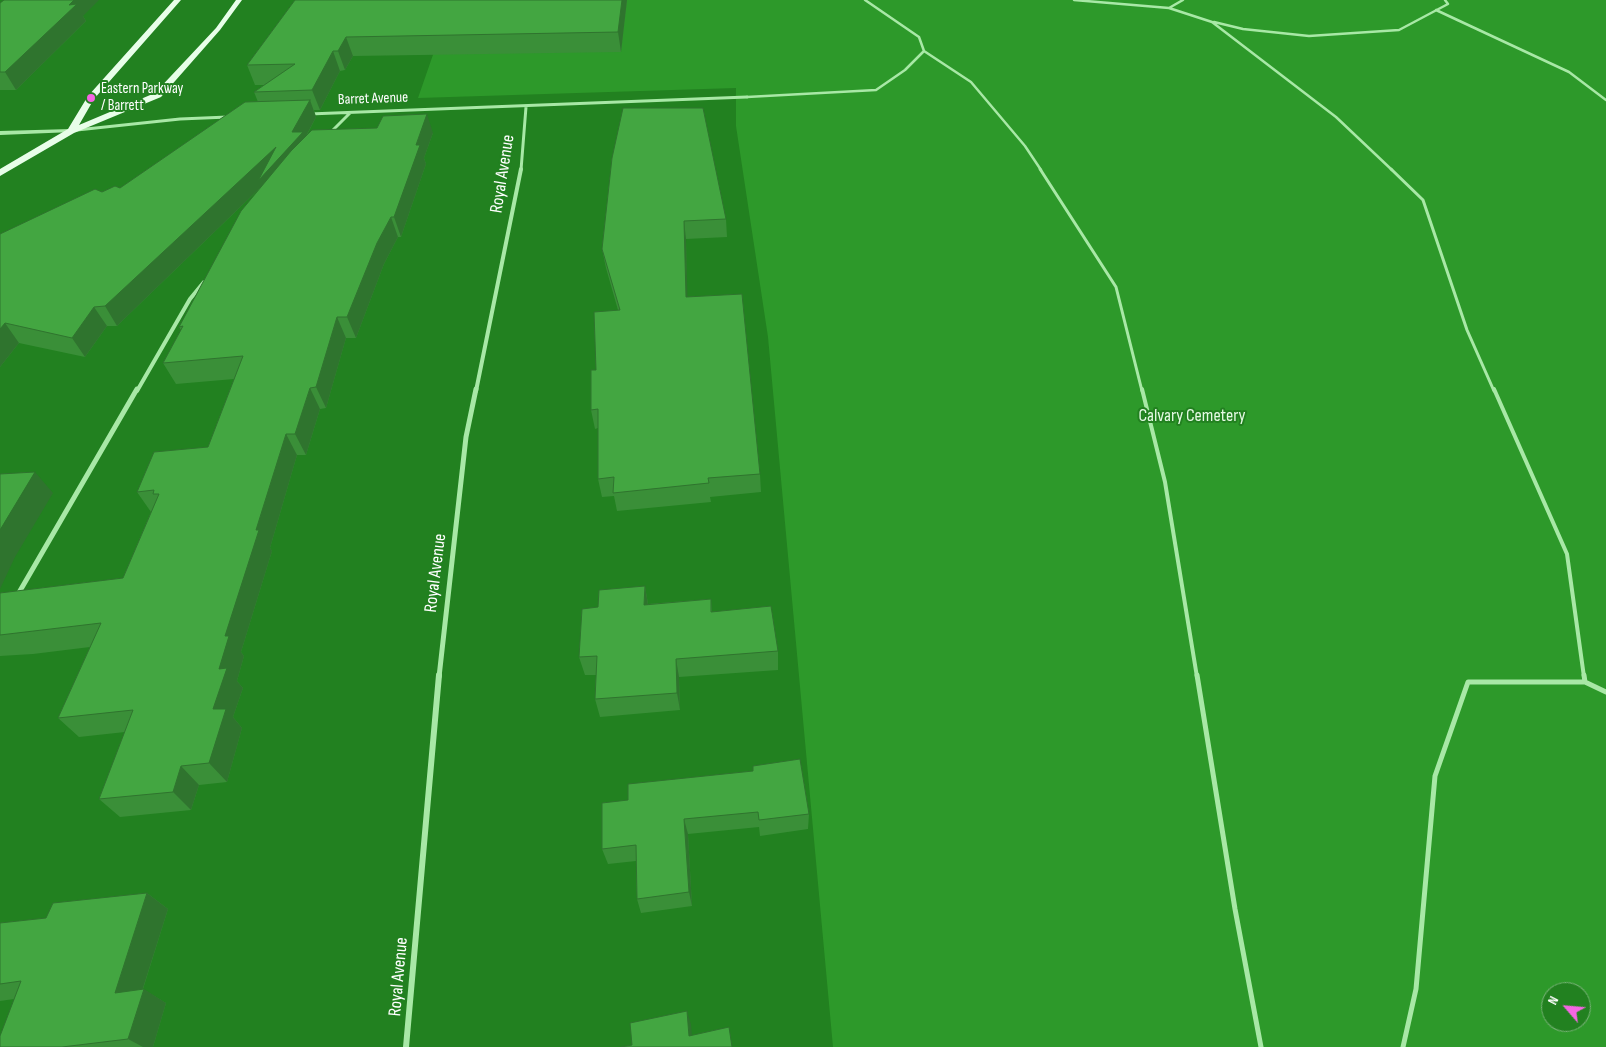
<!DOCTYPE html>
<style>
body{margin:0}
#map{position:relative;width:1606px;height:1047px;overflow:hidden;background:#228120;font-family:"Sofia Sans Condensed",sans-serif}
canvas{display:block}
.north{position:absolute;left:1541px;top:982px;width:50px;height:50px;box-sizing:border-box;background:#228120;border:1px solid #7ab379;border-radius:50%;rotate:297deg;font-size:14px;font-weight:700;line-height:20px;text-align:center;color:#fff}
.north::after{content:'';display:block;margin:auto;width:18px;height:22px;background:#f566e3;clip-path:polygon(50% 0,100% 100%,50% 72%,0 100%)}
</style>
<div id="map">
<canvas width="1606" height="1047"></canvas>
<div class="north">N</div>
</div>
<script>
const context = document.querySelector('canvas').getContext('2d');
context.lineJoin = 'round';
function fillPath(path, color) { context.fillStyle = color; context.fill(path, 'evenodd'); }
const shape = rows => new Path2D(rows.map(r => 'M' + r).join(''));
function strokePath(path, color, width, dash) { context.strokeStyle = color; context.lineWidth = width; context.lineCap = dash ? 'butt' : 'round'; context.setLineDash(dash || []); context.stroke(path); }
function drawText(font, color, halo, rows, align = 'center') {
  context.font = font + ' "Sofia Sans Condensed",sans-serif'; context.lineWidth = 4; context.setLineDash([]); context.textBaseline = 'middle'; context.strokeStyle = halo; context.fillStyle = color; for (const [text, x, y, turn = 0] of rows) {
    context.save(); context.translate(x, y); context.rotate((+turn || 0) * Math.PI / 180); context.textAlign = isNaN(turn) ? turn : align; if (halo) context.strokeText(text, 0, 0); context.fillText(text, 0, 0); context.restore();
  }
}
fillPath(shape([
 [452,0,1606,0,1606,1047,833,1047,768,337,736,126,736,88,418,98],
 [1551,992,1581,992,1581,1022,1551,1022]
]), '#2d992a');
strokePath(shape([
 [1074,0,1169,8,1212,22,1336,117,1392,170],
 [1169,8,1183,0],
 [1436,10,1569,72,1606,100],
 [1214,22,1243,29,1309,36,1399,30,1448,4,1445,0],
 [924,51,971,82,1025,146,1041,170],
 [747,97,876,90,905,70,924,51,919,37,865,0]
]), '#a8e8a6', 2.5);
strokePath(shape([
 [1040,169,1116,287,1142,391],
 [1391,169,1423,200,1467,330,1494,391]
]), '#a8e8a6', 3);
strokePath(shape([
 [1142,389,1165,482,1197,677],
 [1494,389,1567,554,1584,677]
]), '#a8e8a6', 4);
strokePath(shape([
 [1197,675,1235,909,1261,1047],
 [1584,675,1585,682],
 [1403,1047,1416,989,1435,776,1468,682,1585,682,1606,692]
]), '#a8e8a6', 5);
strokePath(shape([
 [309,114,747,97],
 [77,130,180,119,228,117],
 [331,132,350,113],
 [521,170,526,107]
]), '#a8e8a6', 3);
strokePath(shape([
 [137,391,190,299,204,282],
 [476,391,521,169]
]), '#a8e8a6', 4);
strokePath(shape([
 [17,596,137,389],
 [439,677,466,437,476,389]
]), '#a8e8a6', 5);
strokePath(shape([
 [406,1047,439,675]
]), '#a8e8a6', 6);
fillPath(shape([
 [71,129,73,130,73,132,0,135,0,131,71,129]
]), '#a8e8a6');
fillPath(shape([
 [174,0,181,0,94,99,79,125,155,93,216,28,236,0,242,0,220,30,161,97,74,133,0,176,0,169,68,129,88,96,174,0]
]), '#e8fee9');
fillPath(shape([
 [295,0,627,0,621,52,353,56,345,70,340,71,320,110,314,110,316,117,307,135,433,133,424,158,426,164,401,237,398,237,384,264,356,338,346,338,326,408,320,409,306,455,297,455,270,548,272,551,241,652,244,656,237,681,243,688,233,717,242,728,227,782,199,785,191,810,120,817,99,799,125,732,79,737,58,718,90,647,33,654,0,656,0,593,123,578,151,512,137,492,208,447,234,379,176,384,163,363,181,330,179,327,259,189,117,326,107,326,85,357,19,343,0,367,0,234,102,192,120,188,258,102,254,92,264,85,255,85,247,65],
 [0,3,83,16,86,21,16,90,0,90],
 [612,158,726,219,727,237,686,239,687,297,760,474,761,492,710,497,711,502,617,511,614,496,602,497,598,479,598,428,595,429,591,410,596,370,618,310,606,268,602,249],
 [645,586,648,604,711,599,712,612,778,651,778,670,679,677,680,710,600,717,595,699,596,675,585,675,579,657,598,607],
 [602,803,809,814,808,829,760,836,759,827,688,834,692,906,641,913,637,899,636,861,608,864,602,849],
 [147,893,168,909,143,989,166,1003,153,1047,0,1047,14,999,0,1001,0,923,46,918]
]), '#3a8f38');
fillPath(shape([
 [74,0,99,0,83,16,86,21,16,90,5,72],
 [622,0,627,0,621,52,618,32],
 [346,37,353,56,345,70,338,51],
 [333,51,340,71,320,110,312,90],
 [310,100,316,117,305,138,261,187,117,326,105,306,292,132],
 [427,114,433,133,424,158,426,164,401,237,394,217,416,145],
 [391,217,398,237,384,264,356,338,347,317,377,243],
 [684,221,686,239,688,316,686,297],
 [94,307,107,326,85,357,72,338],
 [337,317,346,338,326,408,316,387],
 [5,323,19,343,0,367,0,329],
 [310,388,320,409,306,455,295,434],
 [286,434,297,455,270,548,272,551,241,652,244,656,237,681,243,688,233,717,242,728,227,782,209,763,213,709,219,669,225,636,256,530],
 [35,472,53,493,15,557,0,589,0,530],
 [645,586,648,605,644,605],
 [676,659,679,677,680,710,677,693],
 [181,766,199,785,191,810,173,792],
 [684,819,688,834,692,906,689,892],
 [147,893,168,909,137,1007,115,993],
 [144,989,166,1003,153,1047,143,1047,128,1039],
 [687,1011,691,1024,693,1047,689,1036]
]), '#2f742e');
const building = shape([
 [4,0,74,0,69,5,77,4,5,72,0,72,0,3,4,0],
 [295,0,622,0,618,32,346,37,338,51,333,51,312,90,254,92,295,64,247,65,295,0],
 [310,100,292,132,303,132,258,181,276,147,105,306,94,307,72,338,5,323,0,329,0,234,95,189,102,192,115,186,120,188,245,102,310,100],
 [623,108,703,108,726,219,684,221,686,297,742,294,760,474,708,478,709,483,613,493,614,477,598,479,598,409,591,410,591,370,596,370,594,312,620,310,602,249,612,158,623,108],
 [427,114,416,145,420,145,394,217,391,217,377,243,347,317,337,317,316,387,310,388,295,434,286,434,256,530,259,530,225,636,229,636,219,669,227,668,213,709,226,709,209,763,181,766,173,792,99,799,133,710,58,718,101,623,0,635,0,593,123,578,159,494,153,494,154,490,137,492,154,452,208,447,243,356,163,363,183,326,179,327,241,211,291,151,312,130,377,128,383,116,427,114],
 [35,472,0,530,0,474,35,472],
 [645,586,644,605,711,599,711,612,771,606,778,651,676,659,677,693,595,699,597,656,579,657,582,609,598,607,599,590,645,586],
 [800,759,809,814,759,820,758,812,684,819,689,892,637,899,636,845,602,849,602,803,628,800,628,784,753,771,753,766,800,759],
 [147,893,115,993,144,989,128,1039,62,1047,0,1047,0,1036,21,981,0,984,0,923,46,918,53,903,147,893],
 [687,1011,689,1036,729,1027,732,1047,621,1047,632,1045,630,1023,687,1011]
]);
fillPath(building, '#43a641');
strokePath(building, '#2f742e', 1);
for (const [x, y, r, color] of [
 [91,98,5,"#f566e3"]
]) { const dot = new Path2D(); dot.arc(x, y, r, 0, 2 * Math.PI); context.fillStyle = color; context.fill(dot); strokePath(dot, '#228120', 2); }
drawText('15px', '#fff', '#228120', [
 ["Eastern Parkway",101,89],
 ["/ Barrett",101,106]
], 'left');
drawText('15px', '#fff', '#228120', [
 ["Barret Avenue",373,99,-2]
]);
drawText('18px', '#fff', '#228120', [
 ["Royal Avenue",503,174,-81],
 ["Royal Avenue",436,573,-83],
 ["Royal Avenue",399,977,-85]
]);
drawText('18px', '#e5fae4', '#228120', [
 ["Calvary Cemetery",1192,416]
]);
</script>
